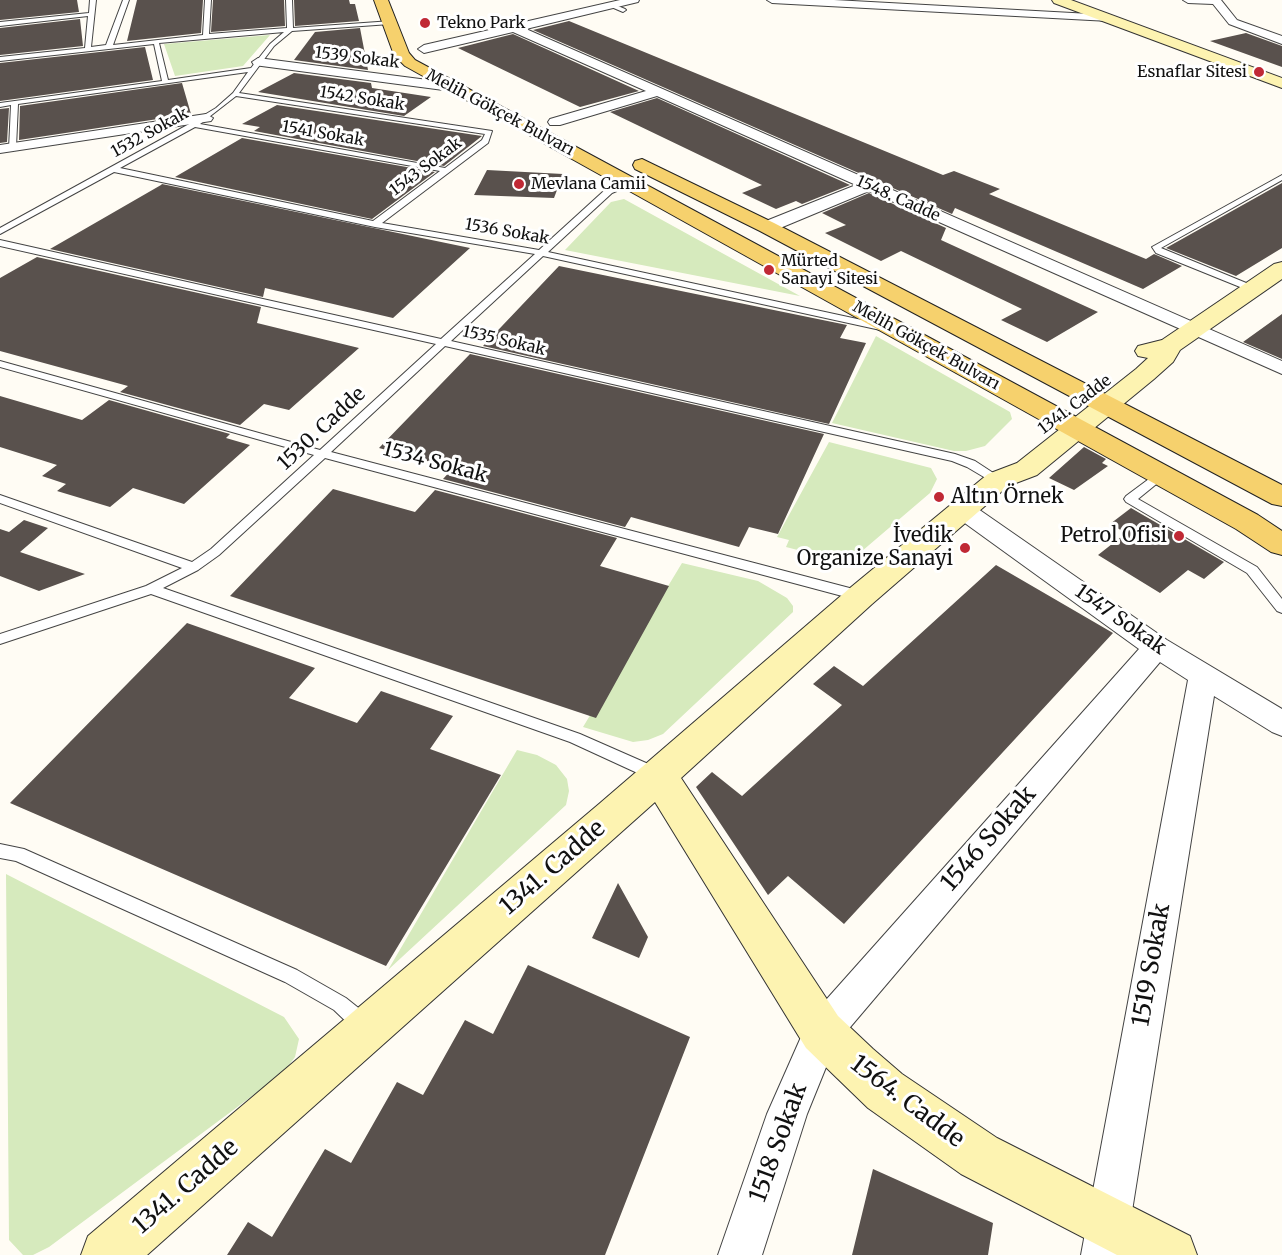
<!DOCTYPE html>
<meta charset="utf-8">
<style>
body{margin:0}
canvas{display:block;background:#fffcf4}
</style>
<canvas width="1282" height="1255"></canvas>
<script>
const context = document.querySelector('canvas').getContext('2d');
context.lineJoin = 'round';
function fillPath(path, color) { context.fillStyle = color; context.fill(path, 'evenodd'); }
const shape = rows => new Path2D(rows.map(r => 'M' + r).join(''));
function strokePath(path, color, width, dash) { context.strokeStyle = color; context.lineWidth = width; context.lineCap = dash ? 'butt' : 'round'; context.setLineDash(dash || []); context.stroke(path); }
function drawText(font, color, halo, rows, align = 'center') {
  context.font = font + ' Merriweather,serif'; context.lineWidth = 6; context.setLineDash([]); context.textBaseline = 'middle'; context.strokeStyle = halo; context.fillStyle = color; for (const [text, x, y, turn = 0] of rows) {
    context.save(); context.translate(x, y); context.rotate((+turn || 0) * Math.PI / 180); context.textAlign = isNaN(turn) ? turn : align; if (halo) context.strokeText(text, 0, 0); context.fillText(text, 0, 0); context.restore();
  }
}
fillPath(shape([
 [270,35,243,66,175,76,164,44],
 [624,199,800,296,565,250,611,202],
 [876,336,1010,412,1012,419,985,446,966,451,954,451,832,423],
 [829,442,931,468,937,479,930,493,848,563,786,547,789,540,777,537],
 [682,563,758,581,787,598,793,606,793,612,663,734,648,740,633,742,583,727],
 [517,750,537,755,556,765,567,779,569,791,566,805,388,970],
 [6,874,284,1017,299,1039,295,1057,283,1073,49,1247,33,1255,23,1255,9,1240]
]), '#d6eabd');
fillPath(shape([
 [0,0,77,0,79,12,0,20],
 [137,0,203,0,201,33,127,41],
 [213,0,284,0,285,26,211,32],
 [294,0,349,0,350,4,355,4,359,21,295,26],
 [80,19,83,46,0,55,0,28],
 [569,21,943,175,954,171,1000,189,989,194,1146,259,1154,254,1182,266,1143,289,955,208,952,214,533,30],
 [360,28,368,70,294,60,315,32],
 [1246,33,1282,46,1282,67,1210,41],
 [513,34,639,91,580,107,458,48],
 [145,47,153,80,0,101,0,63],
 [294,73,371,83,372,88,431,97,404,116,258,92],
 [182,83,191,114,19,140,20,106],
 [657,98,850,185,802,204,796,201,776,209,742,193,762,185,610,112],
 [277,105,482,136,444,166,254,131,260,127,242,124],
 [9,108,7,142,0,143,0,109],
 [242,138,435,172,372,219,175,177],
 [487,170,563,174,554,198,474,195],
 [1282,183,1282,248,1236,276,1166,248],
 [161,185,162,184,470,248,393,318,265,288,263,297,50,249],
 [869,193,946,228,941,240,1098,312,1047,342,1001,320,1022,309,901,251,881,261,825,233,846,225,822,213],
 [37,257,261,307,257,323,359,348,289,410,264,404,240,425,120,392,128,386,0,351,0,278],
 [559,266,847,325,840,338,866,343,829,424,483,346],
 [1282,314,1282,359,1243,342],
 [470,354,824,434,778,534,749,527,739,547,631,517,625,527,443,479,453,468,379,448],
 [0,396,82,420,109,400,230,434,226,438,250,445,184,504,133,488,110,507,57,491,66,484,42,476,57,465,0,447],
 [1084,447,1106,459,1102,463,1108,466,1074,490,1049,478],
 [333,489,415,512,435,490,617,538,600,566,669,586,596,718,230,596],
 [1131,508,1224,562,1204,579,1188,570,1160,593,1098,555,1126,533,1110,524],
 [24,520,48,528,20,552,85,574,39,591,0,576,0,529,9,532],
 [996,565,1113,633,844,924,788,876,768,895,696,787,712,772,742,796,842,705,813,684,834,666,863,686],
 [187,623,315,668,289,698,357,723,381,691,453,716,430,749,501,775,386,966,10,803],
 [618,883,648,937,639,958,592,938],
 [528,965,690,1037,605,1255,227,1255,248,1222,272,1237,325,1149,351,1163,397,1082,423,1095,465,1020,493,1034],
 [873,1169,993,1223,988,1255,852,1255]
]), '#59514d');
const lane = shape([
 [90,0,96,0,91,47,106,45,123,0,129,0,113,45,203,35,205,0,211,0,209,34,287,28,286,0,292,0,293,28,392,21,390,24,292,31,274,46,239,93,492,131,488,143,382,223,539,250,606,189,630,180,634,182,633,184,612,193,548,252,885,325,890,328,885,331,543,256,451,341,955,454,975,461,1004,480,1002,483,994,483,967,467,952,461,445,346,331,452,861,591,866,593,868,596,866,599,861,601,325,458,219,555,198,570,163,588,580,734,662,770,665,775,662,780,657,782,570,742,151,594,0,644,0,634,146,586,182,568,0,503,0,495,192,562,211,549,314,455,0,367,0,361,320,450,436,344,0,246,0,240,441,339,535,254,375,227,114,172,0,234,0,228,191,123,216,108,233,93,248,72,18,104,16,147,9,149,11,105,0,107,0,103,162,81,154,44,0,61,0,57,85,48,88,16,0,26,0,22,89,13,90,0],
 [284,32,270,44,251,68,168,80,159,43,284,32],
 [236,96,485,134,482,140,445,168,200,124,236,96],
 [195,127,440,171,373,221,120,168,195,127],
 [611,3,625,9,626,10,623,12,609,6,611,3],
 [1282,175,1282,180,1161,248,1256,287,1256,291,1250,291,1156,253,1152,247,1282,175],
 [1161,470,1165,471,1167,474,1165,477,1138,499,1257,567,1282,599,1282,613,1277,611,1247,573,1126,502,1124,499,1126,496,1161,470],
 [0,844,24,849,297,970,346,998,371,1018,373,1025,371,1032,364,1034,357,1032,334,1010,285,982,16,861,0,858,0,844]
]);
const street = shape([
 [620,0,639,0,638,2,526,29,1282,361,1282,374,869,191,773,231,761,231,759,227,761,223,856,185,657,96,560,125,550,125,548,122,550,119,646,91,513,32,424,53,418,49,424,45,620,0],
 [767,0,834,0,1109,15,1115,18,1109,21,772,3,767,0],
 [1183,0,1221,0,1237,20,1282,36,1282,44,1229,24,1213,4,1188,3,1183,0],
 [258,58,451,83,458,87,451,91,254,65,252,62,258,58],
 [206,114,213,118,211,121,0,153,0,145,206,114],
 [963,502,971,504,1167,640,1282,709,1282,736,1272,732,1214,696,1125,1255,1081,1255,1188,680,1160,662,835,1045,807,1114,762,1255,718,1255,767,1114,809,1019,1139,649,955,516,951,510,955,504,963,502]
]);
const secondary = shape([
 [1052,0,1071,0,1282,78,1282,88,1054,3,1052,0],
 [1282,262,1282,279,1180,350,1173,362,1154,379,1037,475,1008,486,872,604,681,778,838,1016,873,1049,902,1074,997,1138,1190,1236,1197,1255,1117,1255,961,1174,868,1108,806,1048,655,802,147,1255,81,1255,88,1236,599,804,850,588,988,474,1017,463,1136,369,1148,358,1138,356,1135,351,1138,346,1162,340,1274,264,1282,262]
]);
const primary = shape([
 [374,0,388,0,409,53,415,60,1258,515,1282,531,1282,555,1271,552,1236,529,405,66,394,55,374,0],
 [642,159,774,223,1282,485,1282,506,1272,504,760,231,635,169,633,165,635,161,642,159]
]);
strokePath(lane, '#444', 2);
strokePath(street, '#444', 2);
strokePath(secondary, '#333', 2);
strokePath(primary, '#222', 2);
fillPath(lane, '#fff');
fillPath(street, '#fff');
fillPath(secondary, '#fdf3b1');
fillPath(primary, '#f6d16d');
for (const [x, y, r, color] of [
 [425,23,6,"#c02935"],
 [1259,72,6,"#c02935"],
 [519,184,6,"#c02935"],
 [769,270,6,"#c02935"],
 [939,497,6,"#c02935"],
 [1179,536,6,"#c02935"],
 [965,548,6,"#c02935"]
]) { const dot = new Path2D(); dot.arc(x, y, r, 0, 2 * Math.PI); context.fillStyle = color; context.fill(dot); strokePath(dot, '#fff', 2); }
drawText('16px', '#111', '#fff', [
 ["Tekno Park",437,23],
 ["Esnaflar Sitesi",1247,72,"right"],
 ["Mevlana Camii",531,184],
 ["Mürted",781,261],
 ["Sanayi Sitesi",781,279]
], 'left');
drawText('16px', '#111', '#fff', [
 ["1539 Sokak",357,58,7],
 ["1542 Sokak",362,99,9],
 ["Melih Gökçek Bulvarı",500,113,28],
 ["1532 Sokak",150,133,-29],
 ["1541 Sokak",323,134,10],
 ["1543 Sokak",426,167,-37],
 ["1548. Cadde",898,199,24],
 ["1536 Sokak",507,232,10],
 ["1535 Sokak",504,341,13],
 ["Melih Gökçek Bulvarı",926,346,29],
 ["1341. Cadde",1075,405,-37]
]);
drawText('20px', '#111', '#fff', [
 ["1530. Cadde",322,429,-43],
 ["1534 Sokak",435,463,15],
 ["1547 Sokak",1120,620,35]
]);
drawText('20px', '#111', '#fff', [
 ["Altın Örnek",951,497,"left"],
 ["İvedik",953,536],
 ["Organize Sanayi",953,559],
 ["Petrol Ofisi",1167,536]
], 'right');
drawText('24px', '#111', '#fff', [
 ["1546 Sokak",989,839,-49],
 ["1341. Cadde",553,868,-41],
 ["1519 Sokak",1152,965,-80],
 ["1564. Cadde",907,1102,37],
 ["1518 Sokak",779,1143,-70],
 ["1341. Cadde",186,1187,-41]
]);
</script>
